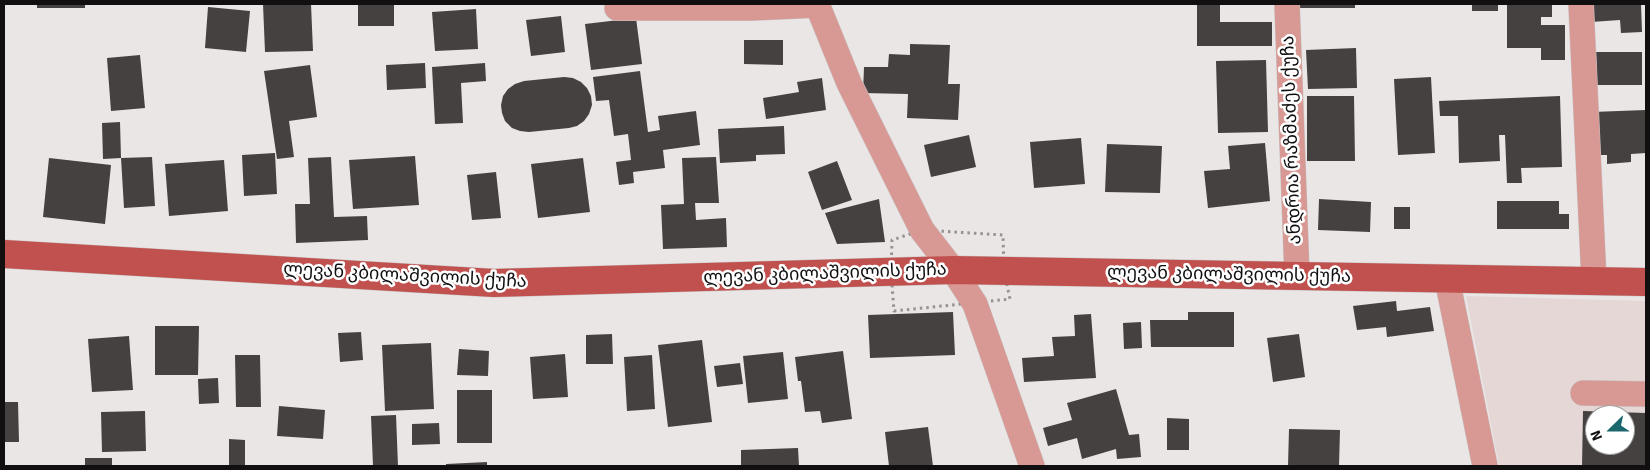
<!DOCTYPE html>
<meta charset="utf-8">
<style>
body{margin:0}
#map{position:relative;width:1650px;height:470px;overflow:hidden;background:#ebe6e6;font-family:Signika,sans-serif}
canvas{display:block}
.frame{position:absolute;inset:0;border:5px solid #110f0f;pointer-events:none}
.north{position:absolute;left:1585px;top:405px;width:50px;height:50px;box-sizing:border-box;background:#fff;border:1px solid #a09f9f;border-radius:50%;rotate:248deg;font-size:14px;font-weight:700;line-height:20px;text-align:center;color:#110f0f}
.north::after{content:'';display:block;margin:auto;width:18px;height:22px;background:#1a676e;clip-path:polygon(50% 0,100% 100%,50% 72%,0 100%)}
</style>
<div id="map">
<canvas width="1650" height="470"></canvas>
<div class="frame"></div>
<div class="north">N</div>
</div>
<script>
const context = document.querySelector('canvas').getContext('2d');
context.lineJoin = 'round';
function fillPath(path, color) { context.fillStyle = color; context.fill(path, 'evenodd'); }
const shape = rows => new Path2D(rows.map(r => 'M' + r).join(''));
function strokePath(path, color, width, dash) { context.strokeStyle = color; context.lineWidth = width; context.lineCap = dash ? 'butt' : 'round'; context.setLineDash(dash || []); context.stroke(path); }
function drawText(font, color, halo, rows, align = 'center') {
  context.font = font + ' Signika,"Noto Sans Georgian",sans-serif'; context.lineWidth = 5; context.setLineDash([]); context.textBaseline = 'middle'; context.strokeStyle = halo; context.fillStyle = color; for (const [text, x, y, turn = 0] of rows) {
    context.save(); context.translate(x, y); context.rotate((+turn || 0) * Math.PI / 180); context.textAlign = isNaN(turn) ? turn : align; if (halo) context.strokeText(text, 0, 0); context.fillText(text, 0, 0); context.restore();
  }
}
fillPath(shape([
 [1466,296,1646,301,1646,466,1499,466],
 [1595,415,1625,415,1625,445,1595,445]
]), '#e5d7d6');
fillPath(shape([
 [37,4,85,4,85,8,37,8],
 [263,4,311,4,313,51,265,52],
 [358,4,394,4,394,26,358,26],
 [1197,4,1220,4,1220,22,1272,22,1272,46,1197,46],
 [1300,4,1355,4,1355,8,1300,8],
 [1472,4,1498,4,1498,11,1472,11],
 [1507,4,1552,4,1552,17,1541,17,1541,25,1565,25,1565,60,1541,60,1541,48,1507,48],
 [1590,4,1641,4,1642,32,1621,33,1620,20,1591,22],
 [208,7,250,11,246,52,205,48],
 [476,9,478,49,435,51,432,12],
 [561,16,565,52,531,56,526,20],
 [636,18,642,64,591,70,585,24],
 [744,40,783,40,783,65,744,64],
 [910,44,950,45,948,84,960,84,958,120,907,118,908,94,863,93,864,67,888,67,889,54,910,55],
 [1356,48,1357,88,1308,89,1306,50],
 [1596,52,1642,52,1642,85,1597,85],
 [140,55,145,108,111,111,107,58],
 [1266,60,1268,132,1218,133,1216,61],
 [425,63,426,88,387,90,386,65],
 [485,63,486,81,461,83,463,123,435,124,432,67],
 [310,65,317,117,289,121,294,157,277,159,264,71],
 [640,71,648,132,660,130,658,116,696,111,700,145,663,150,665,168,633,172,634,183,619,185,616,162,631,160,628,134,614,136,609,100,596,101,593,77],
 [564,77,573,78,581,82,587,88,591,96,592,105,589,114,584,121,577,126,569,128,529,132,520,131,512,128,505,121,502,113,501,105,503,96,508,89,515,84,524,81],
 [1431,77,1435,153,1398,155,1394,79],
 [822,78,826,110,766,119,763,98,799,92,797,82],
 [1307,96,1354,96,1355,161,1307,161],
 [1560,96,1562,167,1521,168,1522,183,1507,183,1505,135,1499,135,1500,161,1459,163,1458,116,1440,116,1439,101],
 [1646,110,1646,153,1631,154,1631,162,1607,164,1607,155,1594,155,1592,112],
 [120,122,121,158,152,157,155,206,124,208,121,158,103,159,102,123],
 [784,126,785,154,756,155,756,161,720,163,718,129],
 [969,135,976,167,931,177,924,145],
 [1081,138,1085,184,1034,188,1030,142],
 [1265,143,1270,201,1208,208,1204,171,1230,169,1228,146],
 [1107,144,1162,146,1160,193,1105,192],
 [275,153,277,194,244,196,242,155],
 [415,156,419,205,353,209,349,160],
 [331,157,334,217,367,216,368,240,296,243,295,204,310,204,308,158],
 [716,157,719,203,695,203,696,220,726,218,727,247,663,249,661,205,684,204,682,158],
 [49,158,111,165,105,224,43,217],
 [583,158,590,212,538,218,531,164],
 [224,160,228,211,169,216,165,164],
 [837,161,852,200,822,210,808,172],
 [496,172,501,218,472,220,467,175],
 [879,199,885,242,837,244,825,213],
 [1319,199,1371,202,1370,232,1318,230],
 [1497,201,1559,201,1559,214,1569,214,1569,229,1497,229],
 [1394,207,1410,207,1410,229,1394,229],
 [1396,301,1397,311,1430,307,1434,331,1387,337,1386,327,1357,330,1353,306],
 [953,312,955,355,870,358,868,315],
 [1188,312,1234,312,1234,347,1151,347,1150,320,1188,320],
 [1091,314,1096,378,1024,382,1022,358,1054,356,1052,337,1075,336,1074,315],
 [1141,322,1142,348,1124,349,1123,323],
 [155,326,199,326,198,375,155,375],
 [361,332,363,360,340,362,338,333],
 [612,334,613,364,586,364,586,335],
 [1299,334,1305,377,1273,382,1267,338],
 [129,336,133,390,92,392,88,339],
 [702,340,712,422,668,427,658,345],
 [431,343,434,409,385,411,382,345],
 [459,349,489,351,488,376,457,375],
 [843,351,852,419,822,423,820,411,805,412,801,381,798,381,795,357],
 [783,352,788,399,748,403,743,356],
 [565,354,568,397,533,399,530,357],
 [235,355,260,355,261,407,236,407],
 [652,355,655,409,627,411,624,357],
 [740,363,743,384,717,387,714,366],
 [218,378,219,403,199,404,198,379],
 [1116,389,1129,435,1139,434,1141,457,1117,459,1116,449,1082,459,1077,438,1048,446,1043,428,1072,420,1067,403],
 [457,390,492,390,492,443,457,443],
 [4,402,18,402,19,442,4,442],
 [279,406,325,410,323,439,277,436],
 [145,411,146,451,102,452,101,412],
 [1583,411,1646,413,1646,466,1582,466],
 [1595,415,1625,415,1625,445,1595,445],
 [396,415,398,466,373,466,371,416],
 [1167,418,1189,419,1189,450,1167,450],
 [439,423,440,444,412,445,412,424],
 [928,427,933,466,889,466,885,432],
 [1289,429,1340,430,1339,466,1288,466],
 [229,439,245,440,245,466,229,466],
 [798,448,799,466,741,466,741,450],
 [85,458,112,458,112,466,85,466],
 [487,462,487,466,446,466,446,464]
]), '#454141');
const minor = shape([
 [817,4,849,83,922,230,953,270,975,304,1032,466],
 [1287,4,1297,276],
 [1581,4,1594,281],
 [617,8,751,8,818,5],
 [1447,279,1485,466],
 [1583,393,1646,394]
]);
const major = shape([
 [4,254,494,283,953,270,1646,282]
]);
strokePath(minor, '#c8c4c4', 26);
strokePath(major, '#c8c4c4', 29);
strokePath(shape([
 [922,230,1003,235,1004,271,1010,299,894,311,891,272,892,240,922,230]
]), '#979393', 3, [2.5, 4]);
strokePath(minor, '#d89994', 25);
strokePath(major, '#c0514e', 28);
drawText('18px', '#110f0f', '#fff', [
 ["ანდრია რაზმაძეს ქუჩა",1292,140,-92],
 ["ლევან კბილაშვილის ქუჩა",825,274,-2],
 ["ლევან კბილაშვილის ქუჩა",1229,275,1],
 ["ლევან კბილაშვილის ქუჩა",405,276,3]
]);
</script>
